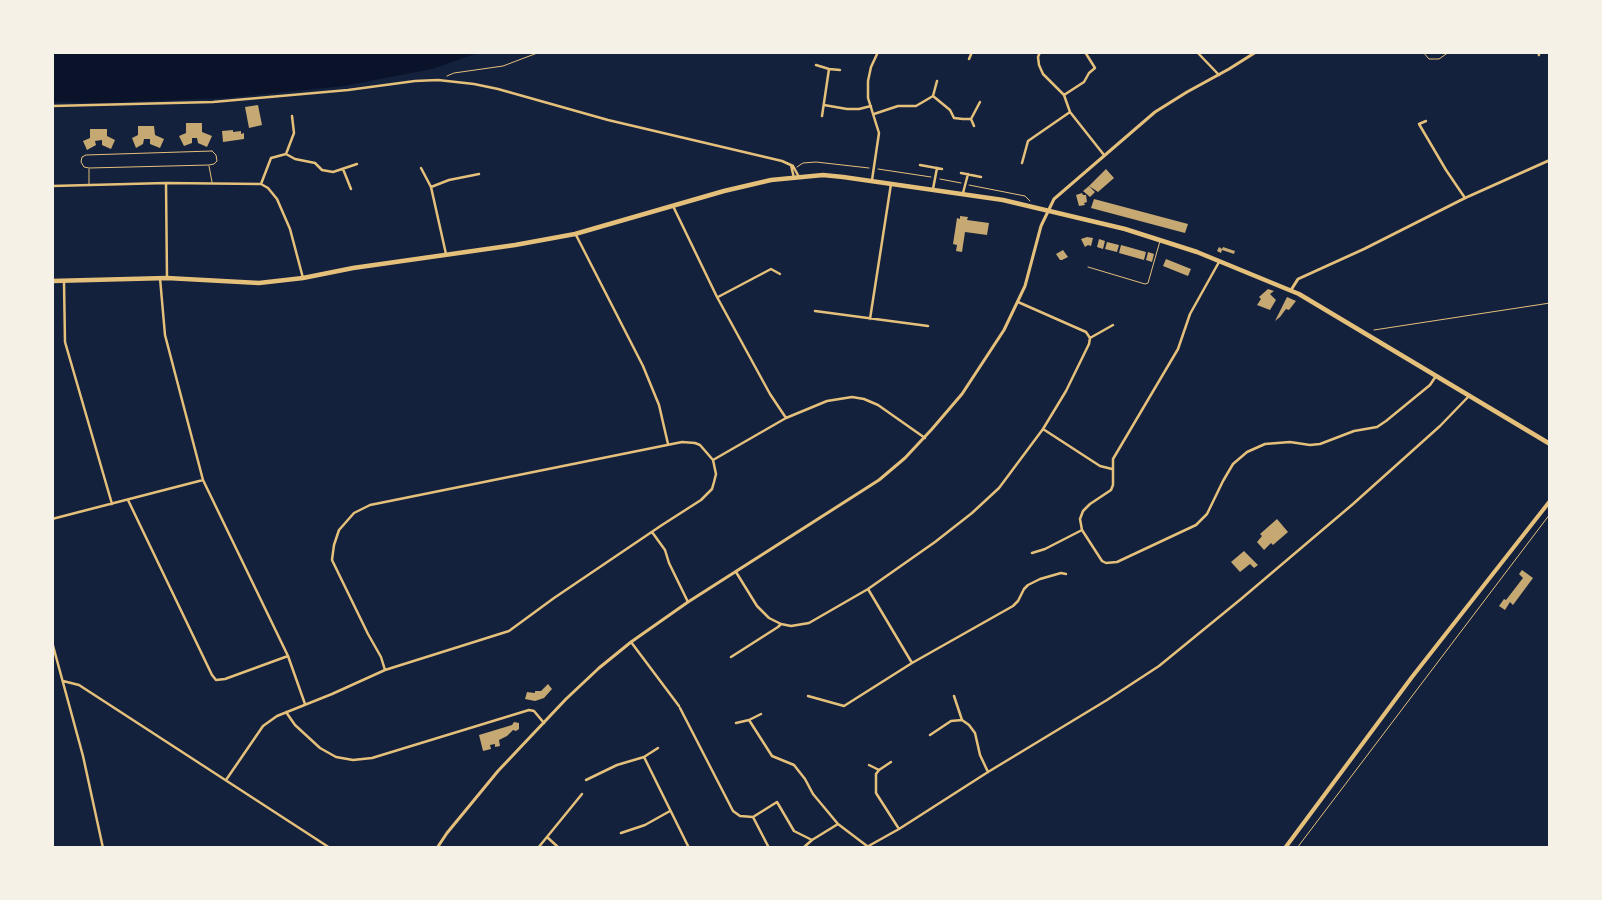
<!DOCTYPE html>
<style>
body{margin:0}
#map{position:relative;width:1602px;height:900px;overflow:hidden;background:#14213d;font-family:"PT Sans",sans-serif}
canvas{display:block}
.frame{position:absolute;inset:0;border:54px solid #f6f1e7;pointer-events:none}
</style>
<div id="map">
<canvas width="1602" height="900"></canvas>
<div class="frame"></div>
</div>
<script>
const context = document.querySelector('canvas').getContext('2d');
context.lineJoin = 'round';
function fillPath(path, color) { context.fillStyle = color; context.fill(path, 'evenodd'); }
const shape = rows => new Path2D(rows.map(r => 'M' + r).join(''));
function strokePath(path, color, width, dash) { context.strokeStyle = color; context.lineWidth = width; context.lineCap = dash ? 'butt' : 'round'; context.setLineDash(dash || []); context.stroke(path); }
fillPath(shape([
 [53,53,478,53,432,69,344,86,226,98,99,103,53,102]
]), '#0b132b');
fillPath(shape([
 [258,105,262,125,249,128,245,107],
 [186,123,202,123,202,132,212,136,207,147,198,143,197,138,192,138,192,143,184,146,179,136,186,133],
 [138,126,154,126,155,135,164,139,160,148,150,144,150,139,144,139,143,144,136,148,132,138,138,135],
 [90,129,107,129,107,136,115,140,111,149,102,145,102,140,95,141,96,145,87,150,83,141,90,138],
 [233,130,233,132,241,131,241,134,244,133,244,139,223,142,222,131],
 [1106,169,1114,178,1098,192,1089,186],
 [1089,186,1095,192,1090,197,1083,191],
 [1082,193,1083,195,1086,195,1087,202,1084,203,1085,205,1079,206,1076,195],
 [1094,199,1188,224,1185,233,1091,208],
 [960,216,968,217,967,220,989,223,987,235,965,232,962,252,956,251,957,245,953,244,957,218,960,219],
 [1087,237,1093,238,1091,246,1088,245,1085,247,1081,239],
 [1099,239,1105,241,1103,249,1097,247],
 [1107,242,1119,245,1117,252,1105,249],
 [1121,245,1146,252,1144,260,1119,253],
 [1219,247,1222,249,1223,247,1235,251,1234,254,1222,250,1221,253,1217,251],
 [1063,250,1068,257,1062,260,1060,260,1056,254],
 [1148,252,1154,254,1152,262,1146,260],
 [1166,259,1191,269,1188,276,1163,266],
 [1268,289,1274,291,1270,294,1276,300,1270,310,1257,305,1261,299,1259,297],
 [1287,297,1296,301,1289,310,1286,309,1280,317,1275,321],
 [1277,519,1288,532,1273,545,1271,543,1264,550,1257,542,1262,536,1260,534],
 [1244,551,1258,565,1254,568,1250,564,1240,572,1231,562],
 [1522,570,1533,578,1513,605,1510,602,1505,610,1499,606,1504,599,1506,600,1523,578,1519,574],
 [548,684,552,689,544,698,535,701,525,699,527,692,535,693,535,691,541,691],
 [514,722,519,723,519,729,516,731,513,730,507,736,499,740,500,746,495,747,495,744,490,745,491,749,483,751,479,735,512,725]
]), '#c6a872');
strokePath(shape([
 [447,76,454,73,503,66,540,52],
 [797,167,803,163,816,162,869,168],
 [878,169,931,177],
 [940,179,961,183],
 [969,185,1025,196,1030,201],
 [1374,330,1550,303],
 [1297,848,1550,514]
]), '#e5c07b', 1);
strokePath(shape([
 [1423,52,1429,59,1439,59,1449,52],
 [212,151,216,155,217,161,214,164,209,165,89,168,84,167,81,162,82,157,86,155,212,151],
 [209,166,212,182],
 [89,185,89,169],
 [1088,267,1145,284,1148,283,1160,241]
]), '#e5c07b', 1);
strokePath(shape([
 [1040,52,1038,57,1039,65,1043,74,1064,95,1070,112,1104,155],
 [1197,52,1219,75],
 [1538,52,1539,55],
 [969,59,972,52],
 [816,65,829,69,822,116],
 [829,69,840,70],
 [1064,95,1084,82,1089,73,1095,68,1085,52],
 [933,96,937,81],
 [824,105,847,109,859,109,871,106],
 [52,106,213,102,348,90,415,81,438,80,474,84,498,89,608,120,782,161,793,166,799,177],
 [874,114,898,106,916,106,933,96,950,110,954,118,963,119,971,119,980,102],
 [971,119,974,126],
 [1426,121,1419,124,1446,170,1465,198],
 [286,154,294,133,292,116],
 [1022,163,1028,141,1070,112],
 [791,165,794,178],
 [920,165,942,169],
 [421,168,431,187],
 [343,169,351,189],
 [961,173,981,177],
 [872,180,879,133,868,98,868,81,871,67,878,52],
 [166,183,167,278],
 [261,184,271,158,286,154,295,159,315,163,322,170,333,172,357,164],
 [52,186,166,183,261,184,268,188,277,199,290,229,303,278],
 [933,189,937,168],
 [963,193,968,174],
 [673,206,717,297,770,394,786,418],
 [576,235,643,366,659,405,668,444],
 [446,254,431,187,449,180,479,174],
 [1219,262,1190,314,1178,349,1113,459,1113,485,1111,490,1090,504,1083,511,1080,519,1082,530,1102,561,1106,563,1117,562,1196,525,1207,514,1223,481,1233,464,1247,452,1265,444,1290,442,1310,445,1320,444,1354,431,1377,427,1386,421,1430,385,1436,376],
 [160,278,165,335,203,480,288,656,305,704],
 [64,282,65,342,112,504],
 [718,297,771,269,780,274],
 [815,311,928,326],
 [870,319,891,184],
 [1090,338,1113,325],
 [1043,429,1100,466,1112,469],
 [128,500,212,675,216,680,225,679,288,656],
 [52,519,203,480],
 [652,532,665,550,669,563,688,602],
 [1032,553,1045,549,1082,530],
 [736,572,757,606,769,618,781,624,791,626,809,623,868,589,935,542,972,513,999,488,1043,429,1066,391,1089,344,1090,338,1086,332,1018,302],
 [868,589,912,663],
 [52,642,83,756,103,848],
 [631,642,679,706],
 [731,657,778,627,781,624],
 [385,670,381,657,368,634,332,560,334,545,339,530,354,513,370,505,682,442,695,443,700,445,713,460],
 [63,681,79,685,330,848],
 [808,696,844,706,912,663,1013,606,1018,601,1024,589,1028,585,1040,579,1061,573,1066,574],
 [954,696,962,720],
 [680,708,733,811,740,816,753,817,777,802,794,831,812,840],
 [286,712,295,725,320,748,336,757,353,760,372,758,529,710,534,711,544,723],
 [749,720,772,756,794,765,805,779,813,794,838,824,867,846],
 [736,723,749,720,761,714],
 [930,735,951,721,962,720,969,725,975,733,980,755,988,772],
 [644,757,658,748],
 [891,762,879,770,876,774,876,793,899,829],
 [869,765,879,770],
 [226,780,263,726,277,716,332,694,385,670,509,631,554,598,662,525,701,500,712,489,714,482,716,474,713,460,786,418,827,401,852,397,864,399,878,405,925,438],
 [586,780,617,765,644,757,689,848],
 [753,817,769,848],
 [621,833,645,825,670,811],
 [547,837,559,848],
 [538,848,582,794],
 [803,848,812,840,838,824],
 [865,848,899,829,988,772,1107,700,1159,666,1241,599,1353,504,1440,426,1469,396]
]), '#e5c07b', 2.5);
strokePath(shape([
 [1291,290,1298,279,1364,249,1465,198,1550,160],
 [437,848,447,833,498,771,566,699,599,668,631,642,688,602,879,480,905,458,932,429,962,394,1004,330,1025,286,1041,226,1054,199,1155,112,1187,92,1229,69,1256,52]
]), '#e5c07b', 3);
strokePath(shape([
 [1285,848,1412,677,1550,501]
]), '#e5c07b', 4);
strokePath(shape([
 [52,281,167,278,259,283,303,278,353,268,515,245,575,234,724,191,771,180,823,175,843,177,1003,200,1125,229,1197,252,1299,294,1550,444]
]), '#e5c07b', 4.5);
</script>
